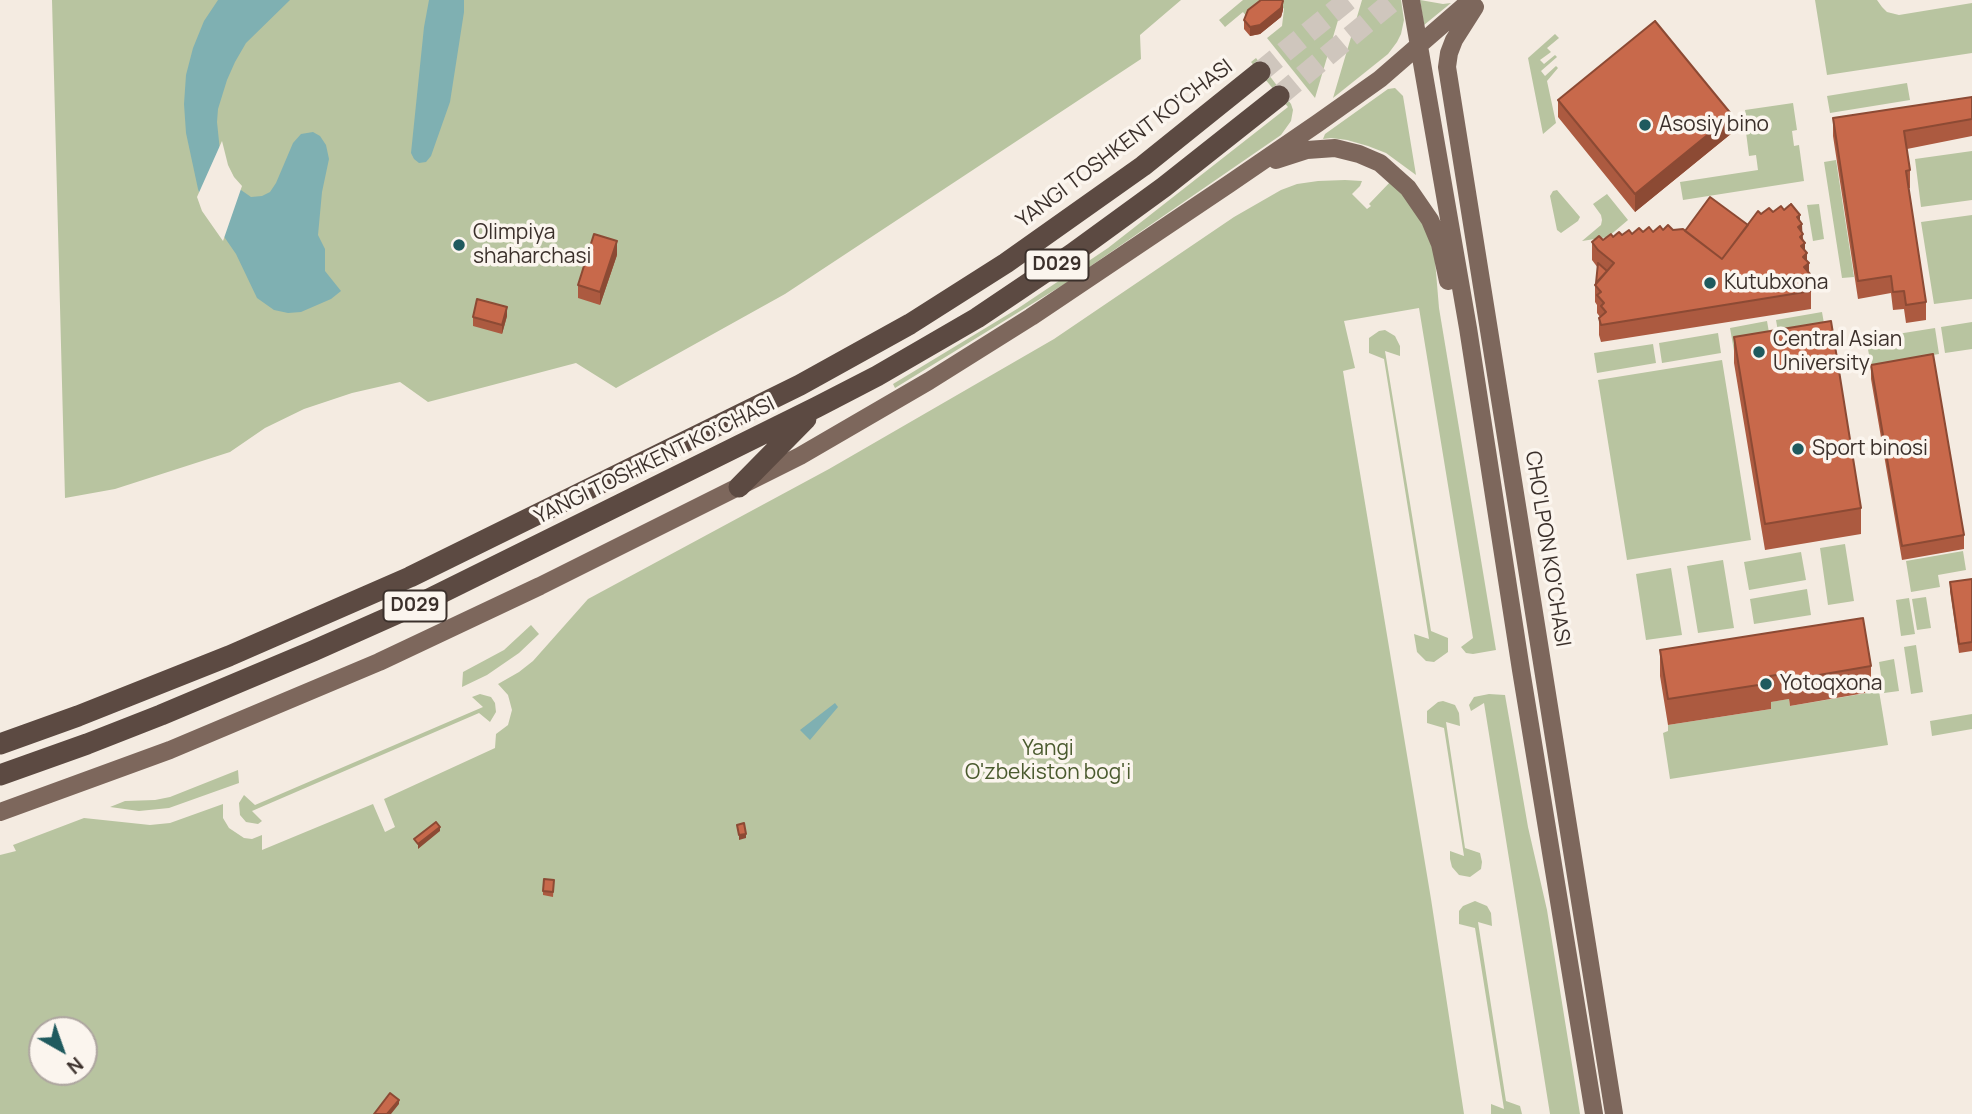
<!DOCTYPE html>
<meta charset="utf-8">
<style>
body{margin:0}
#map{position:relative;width:1972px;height:1114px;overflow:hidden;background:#f4ebe1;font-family:Manrope,sans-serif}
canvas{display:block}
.north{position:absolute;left:28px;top:1016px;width:70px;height:70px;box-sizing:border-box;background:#fbf5ee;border:2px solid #aea6a0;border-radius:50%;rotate:140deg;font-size:19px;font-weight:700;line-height:28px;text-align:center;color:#3b302b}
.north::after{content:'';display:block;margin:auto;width:24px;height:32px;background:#1f5a5e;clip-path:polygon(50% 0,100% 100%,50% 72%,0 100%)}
</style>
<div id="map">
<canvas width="1972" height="1114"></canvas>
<div class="north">N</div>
</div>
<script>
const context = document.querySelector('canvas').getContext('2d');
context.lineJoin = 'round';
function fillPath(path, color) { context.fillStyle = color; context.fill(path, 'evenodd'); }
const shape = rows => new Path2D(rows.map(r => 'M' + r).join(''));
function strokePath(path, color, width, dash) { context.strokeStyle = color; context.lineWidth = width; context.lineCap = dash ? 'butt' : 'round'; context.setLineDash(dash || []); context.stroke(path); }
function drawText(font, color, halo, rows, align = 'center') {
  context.font = font + ' Manrope,sans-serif'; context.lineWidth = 7; context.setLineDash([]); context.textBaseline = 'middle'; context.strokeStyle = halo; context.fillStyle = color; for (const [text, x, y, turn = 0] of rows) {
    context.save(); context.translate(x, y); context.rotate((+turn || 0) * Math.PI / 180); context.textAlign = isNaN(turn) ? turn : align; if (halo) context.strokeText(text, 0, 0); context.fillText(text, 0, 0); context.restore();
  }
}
fillPath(shape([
 [52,0,1181,0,1140,35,1141,59,785,294,616,388,576,363,428,402,400,382,352,393,304,409,265,428,230,452,115,489,65,498],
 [1243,0,1271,0,1247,17,1243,12,1225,27,1219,20],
 [1277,0,1344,0,1315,98,1267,38,1282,26,1284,9],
 [1362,0,1401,0,1404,20,1401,34,1397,42,1388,54,1333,98],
 [1420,0,1443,4,1451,3,1424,25],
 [1815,0,1877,0,1882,7,1887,12,1899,15,1972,3,1972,53,1827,75],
 [1555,34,1559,38,1547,48,1551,52,1540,60,1544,64,1555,55,1557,57,1541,71,1545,76,1556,66,1558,68,1547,81,1556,123,1543,134,1528,58],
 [1256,58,1291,104,1293,110,1291,121,1281,135,1066,283,895,388,893,384,1017,309,1108,248,1288,107,1251,62],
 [1907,83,1910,100,1830,113,1827,96],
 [1395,88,1403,96,1416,175,1386,153,1368,146,1347,140,1331,138,1323,139,1325,134,1388,89],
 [1793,103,1797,130,1792,131,1794,146,1799,145,1804,181,1683,200,1680,182,1758,170,1756,155,1749,156,1746,132,1750,129,1749,122,1747,122,1745,110],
 [1972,151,1972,200,1921,207,1915,159],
 [1836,160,1854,277,1842,278,1824,162],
 [1345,180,1362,181,1360,186,1352,194,1367,209,1371,206,1369,204,1392,180,1407,196,1430,236,1435,260,1439,308,1496,650,1473,654,1466,653,1461,647,1473,638,1419,308,1344,321,1355,368,1343,371,1431,899,1464,1114,0,1114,0,855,16,851,13,845,84,818,150,825,170,823,223,804,223,818,229,828,244,838,252,839,262,835,262,850,373,804,385,832,395,827,384,799,495,748,496,734,508,725,512,710,508,695,498,684,519,672,533,661,588,599,829,469,1054,339,1234,217,1281,190,1297,184,1318,181],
 [42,1030,84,1030,84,1072,42,1072],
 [1557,190,1580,217,1578,221,1561,233,1557,230,1550,196,1553,191],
 [1607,194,1628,220,1608,237,1582,241,1601,225,1602,220,1601,215,1593,204],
 [1819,204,1824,239,1813,241,1807,205],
 [1972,215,1972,299,1934,304,1921,222],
 [1822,312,1826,335,1780,343,1776,320],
 [1767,321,1771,344,1734,351,1730,328],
 [1972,322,1972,349,1945,353,1941,327],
 [1935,328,1939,354,1871,365,1866,339],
 [1385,330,1395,336,1400,346,1400,356,1385,351,1431,631,1448,638,1448,652,1434,662,1426,661,1417,652,1414,634,1429,639,1384,359,1369,353,1369,338,1379,331],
 [1718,333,1721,353,1662,363,1659,343],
 [1653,344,1656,363,1597,373,1594,353],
 [1722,360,1751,540,1627,560,1598,380],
 [1845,544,1854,601,1828,605,1820,548],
 [1963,551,1966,570,1938,575,1940,587,1911,592,1906,561],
 [1801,552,1806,580,1749,590,1744,562],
 [1723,560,1734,628,1698,633,1687,566],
 [1671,568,1682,635,1646,640,1636,574],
 [1807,589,1811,615,1754,624,1750,599],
 [1926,597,1931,628,1917,630,1912,599],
 [1909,598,1915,634,1901,636,1896,600],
 [531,625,539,634,519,653,487,675,462,687,463,672,504,650],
 [1916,645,1923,692,1911,694,1904,647],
 [1894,659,1899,691,1884,693,1879,662],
 [1879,691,1888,745,1670,779,1663,733,1668,731,1668,725,1771,709,1770,702,1789,699,1790,706],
 [480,694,491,697,495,703,496,712,490,722,479,713,252,811,262,821,258,824,246,822,240,815,239,803,244,795,255,805,483,707,472,697],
 [1489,694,1505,695,1528,827,1547,910,1580,1114,1550,1114,1484,703,1471,711,1469,705,1474,697],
 [1443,701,1455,705,1459,713,1460,726,1446,722,1465,848,1480,853,1482,862,1481,869,1470,877,1459,875,1452,867,1450,859,1450,851,1464,856,1444,728,1427,723,1427,711,1438,702],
 [1972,714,1972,729,1932,736,1930,721],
 [238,770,239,783,169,808,139,811,110,807,125,801,155,800,170,797],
 [1475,901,1487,906,1491,913,1492,926,1478,922,1506,1101,1520,1106,1522,1114,1491,1114,1491,1104,1504,1109,1475,928,1459,924,1459,911,1463,906]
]), '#b8c4a0');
fillPath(shape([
 [218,0,290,0,246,43,235,62,227,80,218,109,217,122,220,151,232,180,241,190,251,197,262,196,270,192,276,183,293,143,301,134,313,132,320,136,326,145,329,159,322,192,318,235,325,249,325,271,341,291,331,299,301,312,288,313,274,310,257,298,236,254,205,209,198,189,186,133,184,104,186,75,193,48,204,21],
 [429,0,464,0,464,12,450,102,431,156,426,162,419,163,414,159,411,153,424,27],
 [835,703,838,707,810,740,800,730]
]), '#7fb0b2');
fillPath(shape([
 [222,141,228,165,234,177,242,186,223,241,202,211,197,197]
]), '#f4ebe1');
strokePath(shape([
 [1260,72,1348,0],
 [1279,96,1394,0]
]), '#cfc6bd', 21, [21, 10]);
strokePath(shape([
 [1411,0,1468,328,1521,670,1594,1114],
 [1475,7,1454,40,1449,53,1447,67,1614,1114],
 [1276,160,1307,150,1335,148,1359,154,1380,163,1408,188,1430,220,1440,244,1448,281],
 [0,812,170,750,379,662,540,586,800,456,929,381,1031,317,1229,184,1318,123,1380,79,1471,0]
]), '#7d675c', 18);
strokePath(shape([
 [739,487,806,419],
 [0,744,78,716,229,656,410,577,800,385,910,324,1006,263,1143,166,1260,72],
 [0,775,87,744,161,715,313,651,421,603,817,407,877,376,977,318,1072,254,1164,187,1279,96]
]), '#5c4a42', 21);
fillPath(shape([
 [1283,10,1281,17,1260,34,1250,36,1244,29,1244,20],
 [1972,97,1972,136,1907,149,1910,170,1910,188,1908,188,1926,302,1926,320,1906,323,1904,309,1893,310,1891,293,1858,299,1833,136,1833,118],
 [1558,100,1732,133,1635,212,1558,117],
 [1784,210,1800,221,1809,272,1811,291,1811,309,1601,342,1599,335,1599,318,1600,317,1597,313,1597,305,1595,302,1595,285,1596,283,1598,268,1592,260,1592,242,1622,235,1643,232,1663,230,1685,231,1748,225,1761,214],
 [617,255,600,305,578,298,578,285],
 [507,316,502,334,473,326,473,317],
 [1734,337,1861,508,1861,534,1765,550,1734,363],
 [1871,365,1964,535,1964,549,1902,560,1871,379],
 [1972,579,1972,651,1959,653,1950,591,1950,582],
 [1660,650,1871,666,1871,692,1790,706,1789,699,1771,702,1771,709,1668,725,1660,676],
 [554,880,553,897,543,895,543,891]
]), '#ac5a40');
fillPath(shape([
 [1283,1,1283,10,1281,17,1260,34,1250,36,1250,27],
 [1732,115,1732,133,1635,212,1635,194],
 [1800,215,1800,226,1802,224,1803,245,1805,243,1805,255,1807,253,1807,265,1809,263,1809,275,1810,274,1810,291,1804,292,1797,217],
 [617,241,617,255,600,305,600,292],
 [507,307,507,316,502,334,502,325],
 [440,827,440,831,418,849,418,844],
 [746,834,746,838,739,840,739,835],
 [399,1100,399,1104,391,1114,387,1114]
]), '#8c4a34');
const building = shape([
 [1261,0,1282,0,1283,1,1281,8,1260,25,1250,27,1244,20,1248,10,1261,0],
 [1655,21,1732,115,1635,194,1558,100,1655,21],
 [1972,97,1972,119,1904,131,1910,170,1906,171,1926,302,1906,305,1904,291,1893,292,1891,276,1858,281,1833,118,1972,97],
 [1710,197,1748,225,1722,259,1685,231,1710,197],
 [1791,204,1800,215,1797,217,1802,224,1798,227,1803,234,1800,237,1805,243,1801,246,1807,253,1803,257,1809,263,1804,267,1810,274,1804,278,1810,285,1811,291,1601,325,1599,318,1606,312,1601,306,1604,303,1597,295,1601,292,1595,285,1614,263,1598,250,1592,242,1599,236,1603,240,1611,234,1613,237,1619,232,1622,235,1629,230,1632,234,1639,228,1643,232,1649,227,1653,232,1660,226,1663,230,1668,225,1673,230,1683,229,1722,259,1758,211,1761,214,1769,208,1773,212,1781,206,1784,210,1791,204],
 [594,234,617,241,600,292,578,285,594,234],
 [1598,263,1607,271,1596,283,1598,263],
 [477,299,507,307,502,325,473,317,477,299],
 [1831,321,1861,508,1765,524,1734,337,1831,321],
 [1933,354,1964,535,1902,546,1871,365,1933,354],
 [1972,579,1972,642,1959,644,1950,582,1972,579],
 [1863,618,1871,666,1790,680,1789,673,1770,676,1771,683,1668,699,1660,650,1863,618],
 [436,822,440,827,418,844,414,839,436,822],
 [744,823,746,834,739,835,737,825,744,823],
 [544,879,554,880,553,892,543,891,544,879],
 [390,1093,399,1100,387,1114,374,1114,390,1093]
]);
fillPath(building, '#c8694b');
strokePath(building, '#8c4a34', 2);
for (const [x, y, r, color] of [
 [1645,125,7,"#1f5a5e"],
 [459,245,7,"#1f5a5e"],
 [1710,283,7,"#1f5a5e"],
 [1759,352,7,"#1f5a5e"],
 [1798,449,7,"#1f5a5e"],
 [1766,684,7,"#1f5a5e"]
]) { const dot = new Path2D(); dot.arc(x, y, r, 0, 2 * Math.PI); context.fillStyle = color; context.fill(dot); strokePath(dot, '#fbf5ee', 2.5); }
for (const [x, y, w] of [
 [1057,265,63],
 [415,606,63]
]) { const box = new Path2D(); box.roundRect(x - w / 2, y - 15.5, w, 31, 5); context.fillStyle = '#fbf5ee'; context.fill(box); strokePath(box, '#3b302b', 2); }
drawText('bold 19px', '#3b302b', null, [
 ["D029",1057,265],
 ["D029",415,606]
]);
drawText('21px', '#3b302b', '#fbf5ee', [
 ["Asosiy bino",1659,125],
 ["Olimpiya",473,233],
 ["shaharchasi",473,257],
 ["Kutubxona",1724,283],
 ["Central Asian",1773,340],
 ["University",1773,364],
 ["Sport binosi",1812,449],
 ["Yotoqxona",1780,684]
], 'left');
drawText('21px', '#3b302b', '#fbf5ee', [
 ["YANGI TOSHKENT KO‘CHASI",1125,144,-37],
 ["YANGI TOSHKENT KO‘CHASI",655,461,-26],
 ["CHO'LPON KO'CHASI",1547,549,81]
]);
drawText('21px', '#4a5a2e', '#fbf5ee', [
 ["Yangi",1048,749],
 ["O'zbekiston bog'i",1048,773]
]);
</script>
